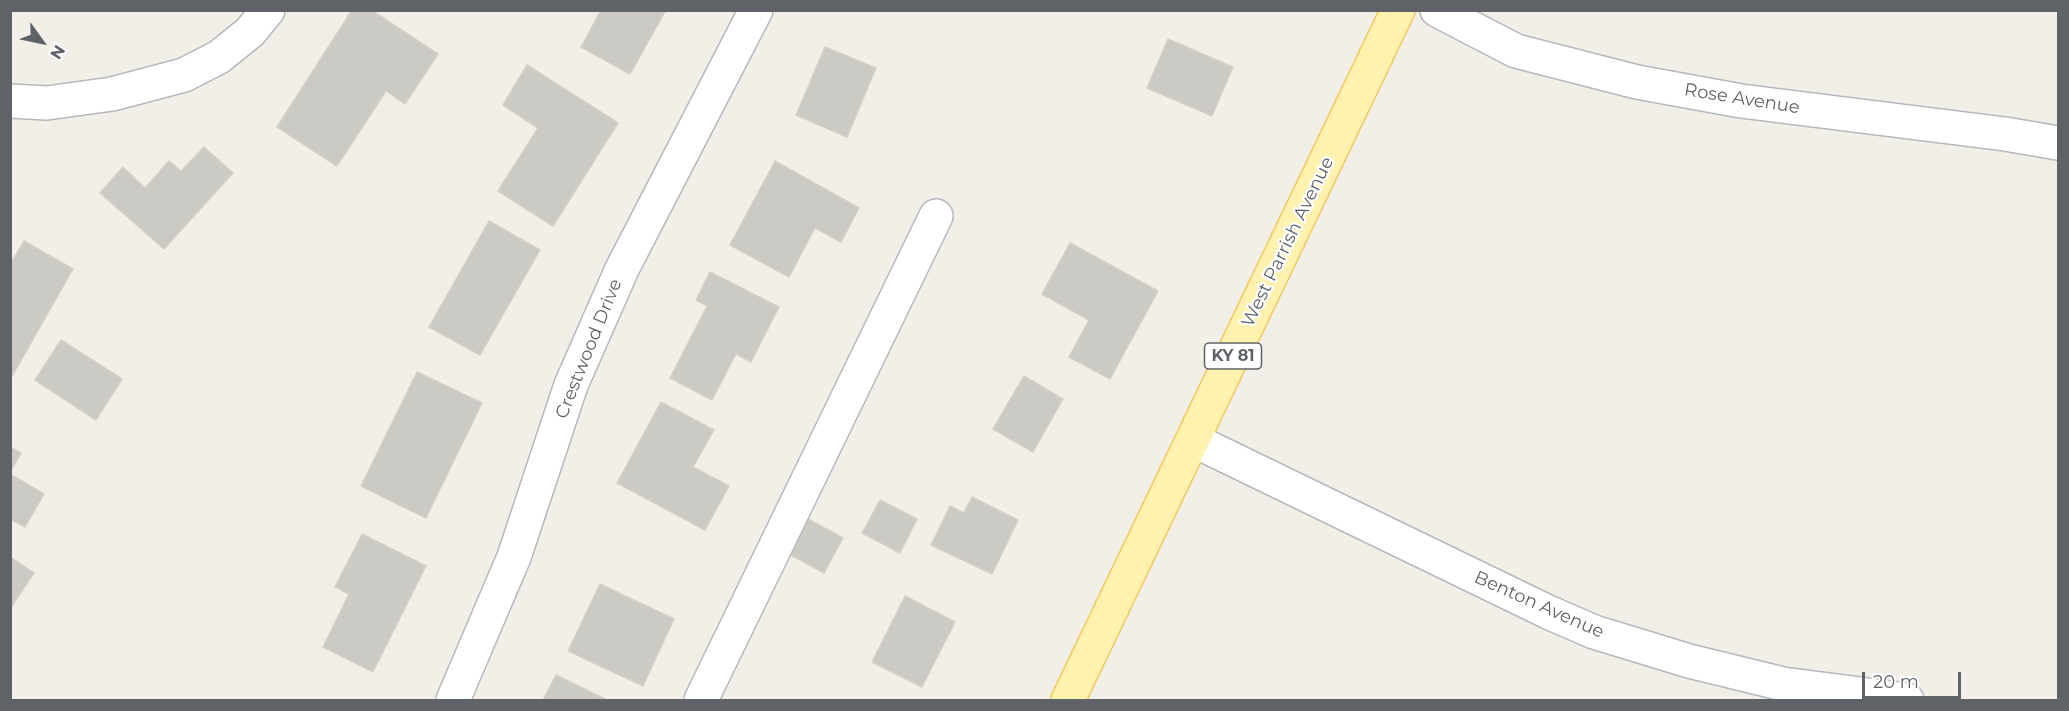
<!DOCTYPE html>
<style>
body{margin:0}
#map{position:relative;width:2069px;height:711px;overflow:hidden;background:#f1efe8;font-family:Montserrat,sans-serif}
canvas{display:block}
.frame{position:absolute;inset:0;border:12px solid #5f6368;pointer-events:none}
.north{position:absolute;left:12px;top:12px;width:60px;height:60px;-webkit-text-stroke:4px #fff;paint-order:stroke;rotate:123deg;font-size:16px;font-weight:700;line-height:24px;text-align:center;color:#5f6368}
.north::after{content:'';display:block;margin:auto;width:21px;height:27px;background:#5f6368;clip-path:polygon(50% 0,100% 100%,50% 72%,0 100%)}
.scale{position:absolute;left:1862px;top:672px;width:99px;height:27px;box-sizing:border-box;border:3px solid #5f6368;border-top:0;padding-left:8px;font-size:18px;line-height:21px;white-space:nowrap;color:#5f6368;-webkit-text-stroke:4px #fff;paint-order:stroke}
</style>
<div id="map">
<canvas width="2069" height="711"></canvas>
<div class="frame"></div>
<div class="north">N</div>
<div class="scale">20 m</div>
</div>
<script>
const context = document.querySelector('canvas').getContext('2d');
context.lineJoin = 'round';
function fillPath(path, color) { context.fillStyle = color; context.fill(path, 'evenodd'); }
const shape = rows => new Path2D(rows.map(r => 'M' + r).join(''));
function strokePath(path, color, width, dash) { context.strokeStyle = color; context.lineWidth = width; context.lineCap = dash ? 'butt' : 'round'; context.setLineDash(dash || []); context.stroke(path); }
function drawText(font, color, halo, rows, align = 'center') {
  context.font = font + ' Montserrat,sans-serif'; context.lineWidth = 4.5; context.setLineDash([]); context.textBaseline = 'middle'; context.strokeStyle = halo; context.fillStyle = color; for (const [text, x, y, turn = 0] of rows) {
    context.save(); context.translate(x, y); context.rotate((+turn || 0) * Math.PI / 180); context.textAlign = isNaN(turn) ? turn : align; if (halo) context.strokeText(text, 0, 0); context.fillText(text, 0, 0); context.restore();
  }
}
const building = shape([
 [352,10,371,10,438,54,405,104,386,91,337,166,277,127,352,10],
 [601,10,666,10,630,74,581,47,601,10],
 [1168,39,1233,67,1212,116,1147,88,1168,39],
 [825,47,876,68,847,137,796,115,825,47],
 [527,65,618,123,553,226,498,191,538,128,503,105,527,65],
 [204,147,233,173,164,249,100,193,123,167,145,188,169,161,181,171,204,147],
 [775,161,859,208,841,242,815,228,789,277,730,245,775,161],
 [489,221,540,250,480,355,429,327,489,221],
 [24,241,73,269,10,380,10,265,24,241],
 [1070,243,1158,291,1110,379,1069,357,1089,320,1042,294,1070,243],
 [710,272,779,307,751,362,736,354,712,400,670,378,707,306,696,300,710,272],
 [61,340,122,379,96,420,35,380,61,340],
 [417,372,482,403,426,518,361,486,417,372],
 [1024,376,1063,399,1033,452,993,429,1024,376],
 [661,402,714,430,693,467,729,486,705,530,617,483,661,402],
 [10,447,21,453,10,472,10,447],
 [10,474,44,494,25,527,10,519,10,474],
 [972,497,1018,520,992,574,931,545,950,506,964,513,972,497],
 [880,500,917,519,900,553,862,533,880,500],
 [806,518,843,538,824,573,787,553,806,518],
 [362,534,426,566,373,672,323,647,349,594,335,587,362,534],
 [10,557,34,573,10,609,10,557],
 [600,584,674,619,643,686,568,651,600,584],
 [905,596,955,622,922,687,872,662,905,596],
 [556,675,607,700,543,700,556,675]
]);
fillPath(building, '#cccac5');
strokePath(building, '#d6d1c6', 1.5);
const minor = shape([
 [1437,10,1516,51,1637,82,1741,101,2005,134,2058,143],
 [10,101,47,103,112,94,184,75,219,57,250,32,268,10],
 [1193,440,1548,612,1594,632,1689,661,1783,684,1907,700],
 [453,700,514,557,571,385,622,269,756,10],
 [701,700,936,216]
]);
const major = shape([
 [1068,700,1398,10]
]);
strokePath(minor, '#b5b8bc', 36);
strokePath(major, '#f2c960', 36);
strokePath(minor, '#fff', 33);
strokePath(major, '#fff2af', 33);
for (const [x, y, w] of [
 [1233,356,57]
]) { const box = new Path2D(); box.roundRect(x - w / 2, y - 13, w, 26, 4.5); context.fillStyle = '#fff'; context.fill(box); strokePath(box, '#5f6368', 1.5); }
drawText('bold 16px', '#5f6368', null, [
 ["KY 81",1233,356]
]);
drawText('18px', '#5f6368', '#fff', [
 ["Rose Avenue",1742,99,9],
 ["West Parrish Avenue",1288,242,-64],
 ["Crestwood Drive",589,349,-68],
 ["Benton Avenue",1539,605,24]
]);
</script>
